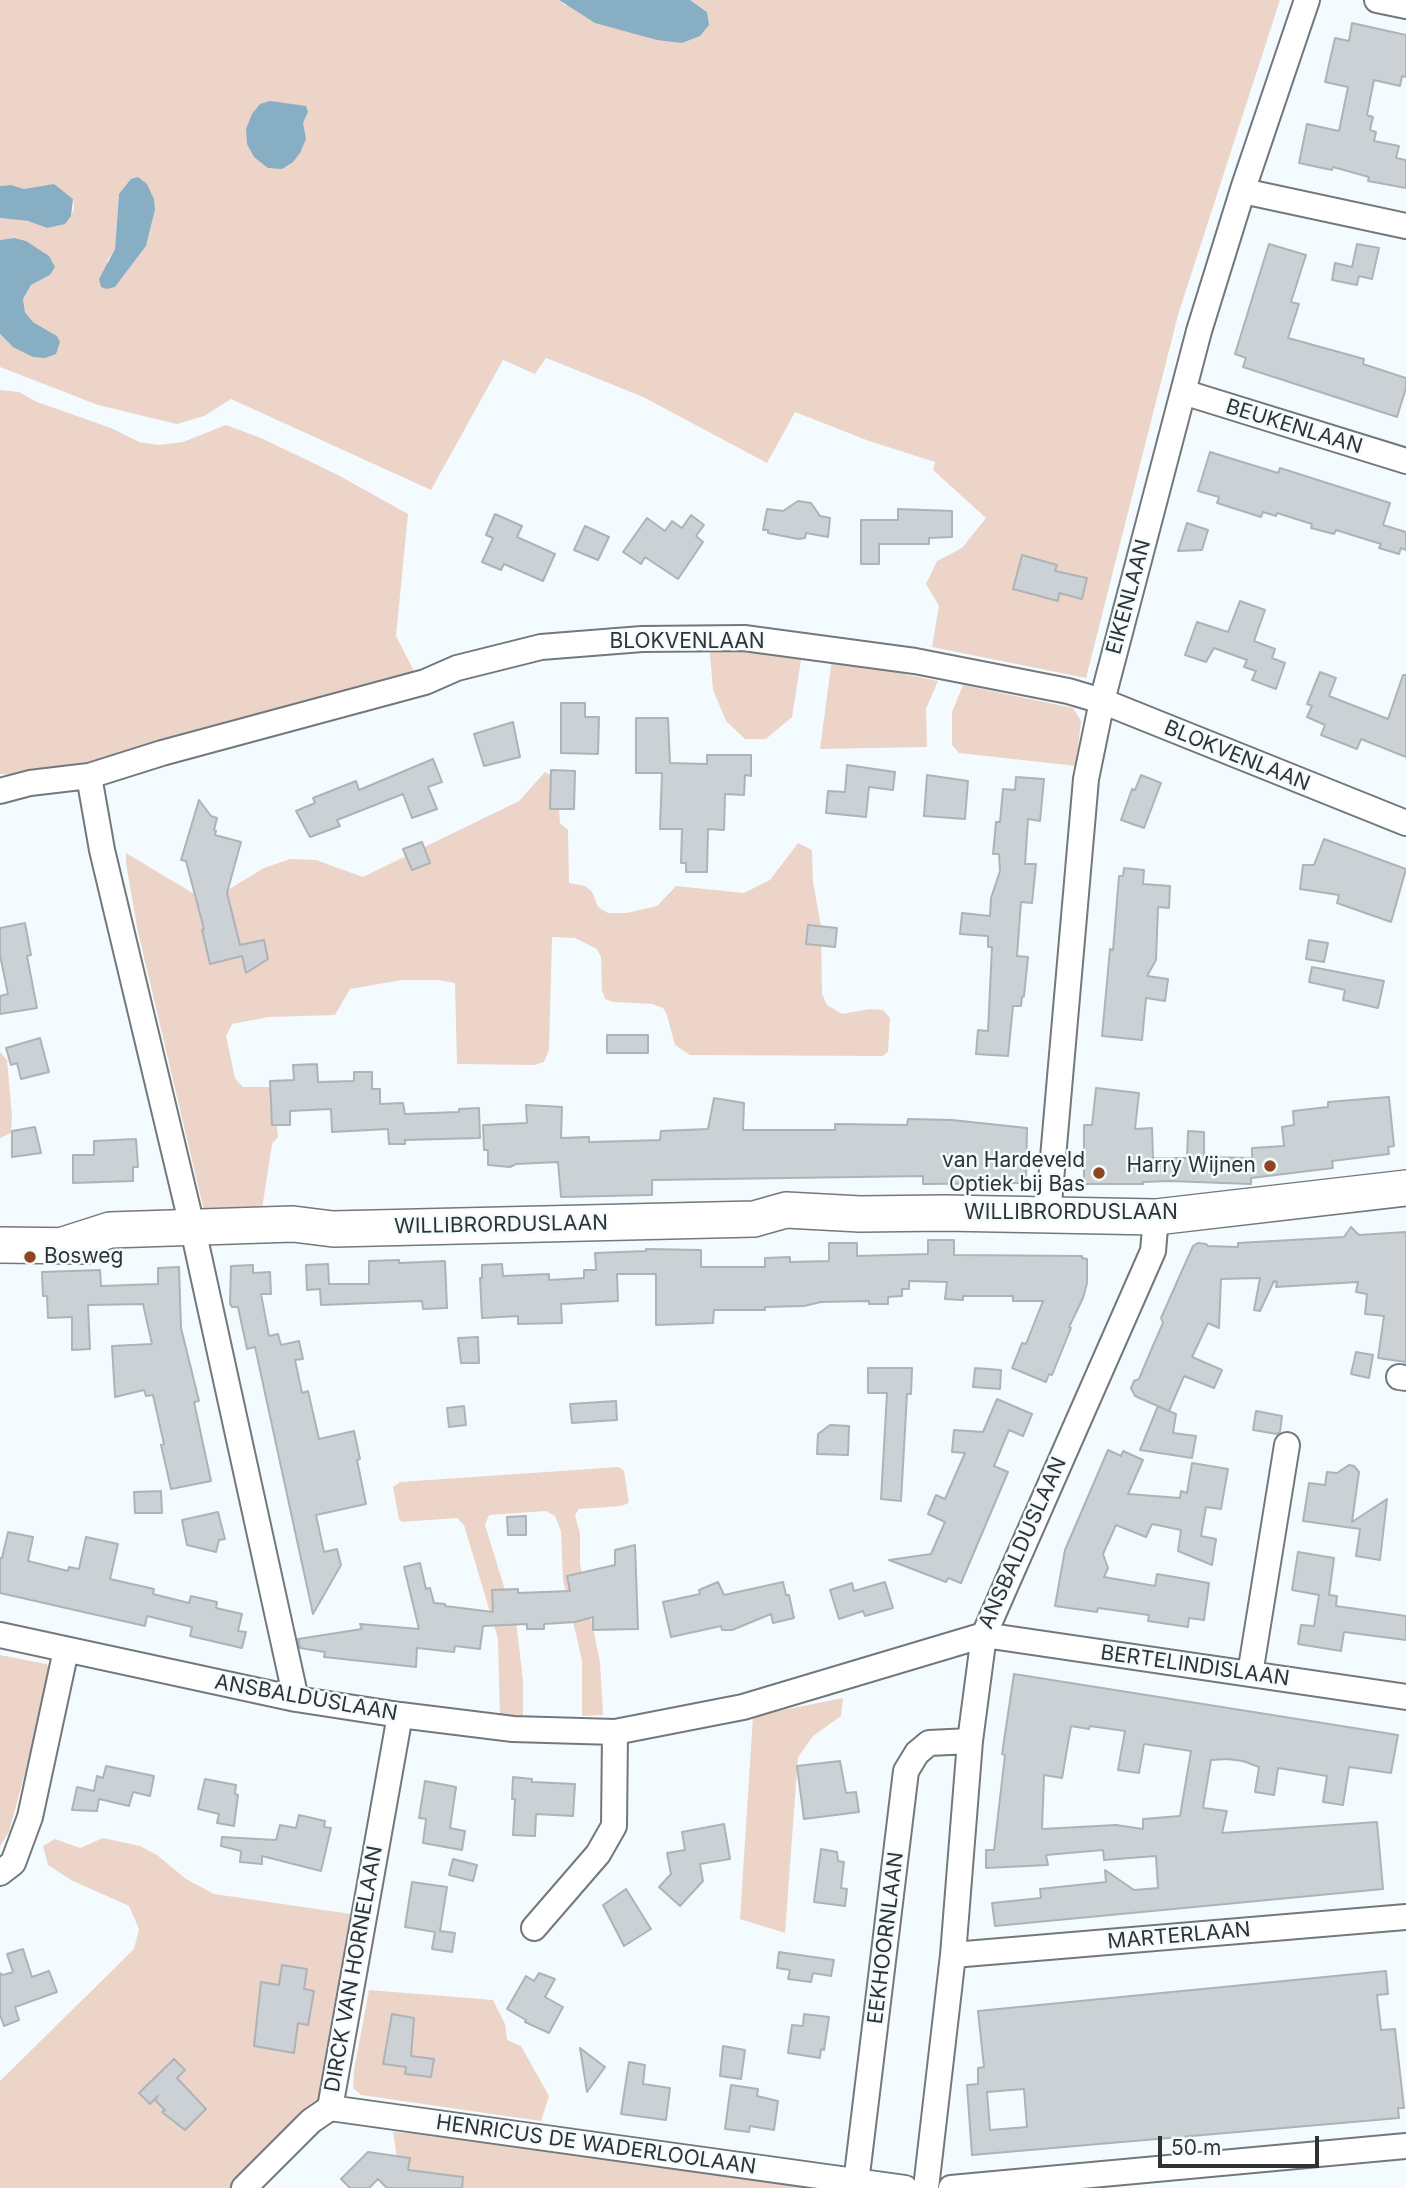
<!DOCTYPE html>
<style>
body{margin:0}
#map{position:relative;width:1406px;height:2188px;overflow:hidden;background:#f4fbfe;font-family:Inter,sans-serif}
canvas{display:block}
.scale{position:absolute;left:1158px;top:2136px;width:161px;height:32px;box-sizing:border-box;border:4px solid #303334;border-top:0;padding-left:9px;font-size:21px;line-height:24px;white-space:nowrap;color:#303334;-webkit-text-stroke:5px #f4fbfe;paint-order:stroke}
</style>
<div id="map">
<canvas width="1406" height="2188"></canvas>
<div class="scale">50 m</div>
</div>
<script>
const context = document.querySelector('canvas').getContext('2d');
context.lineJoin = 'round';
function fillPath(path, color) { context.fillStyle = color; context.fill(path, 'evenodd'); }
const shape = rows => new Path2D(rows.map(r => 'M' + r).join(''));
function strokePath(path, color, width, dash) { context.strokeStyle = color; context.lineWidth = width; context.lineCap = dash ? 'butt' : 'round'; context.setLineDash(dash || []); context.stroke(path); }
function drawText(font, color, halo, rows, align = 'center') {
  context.font = font + ' Inter,sans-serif'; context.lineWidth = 5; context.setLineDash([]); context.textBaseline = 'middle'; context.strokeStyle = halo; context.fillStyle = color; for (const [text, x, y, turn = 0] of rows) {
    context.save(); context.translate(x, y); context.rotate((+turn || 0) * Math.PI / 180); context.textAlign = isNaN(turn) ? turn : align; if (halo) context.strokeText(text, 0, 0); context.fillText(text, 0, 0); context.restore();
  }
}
fillPath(shape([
 [0,0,559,0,565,5,707,12,690,0,1280,0,1178,315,1086,678,932,647,939,606,926,584,937,561,962,548,986,518,933,470,935,462,869,441,795,412,767,463,643,397,554,361,546,358,535,374,503,360,431,490,231,399,204,416,177,424,98,405,0,367,0,334,13,347,57,336,33,322,25,312,23,299,31,285,50,275,14,238,0,240,0,218,28,221,47,228,71,216,74,208,73,199,54,185,24,189,11,185,0,186],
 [270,101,308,112,303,123],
 [147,184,154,199,155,211,146,246,115,287,107,261,115,249,119,194],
 [0,390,19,392,37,402,111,428,139,442,159,445,183,442,226,425,261,438,338,475,408,514,396,636,414,671,95,764,15,775,0,774],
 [709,643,802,654,792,717,766,739,745,739,726,721,713,690],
 [832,659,938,681,926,709,927,747,820,749],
 [963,685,1073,708,1081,721,1076,766,959,753,952,745,952,712],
 [545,772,557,779,560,823,568,830,569,883,585,886,592,892,598,907,608,913,627,913,657,906,676,886,744,893,770,880,798,843,812,850,813,882,821,926,822,994,827,1005,842,1014,869,1009,883,1010,890,1018,888,1052,883,1056,690,1055,675,1045,667,1015,663,1008,652,1004,613,1002,605,999,602,990,601,957,597,949,575,938,552,937,549,1050,544,1062,534,1065,457,1064,455,983,439,980,402,980,350,989,335,1015,269,1017,232,1024,226,1036,235,1078,243,1087,271,1087,273,1091,278,1137,272,1144,262,1209,204,1211,138,932,126,864,126,853,196,895,221,894,264,868,290,859,316,860,363,877,519,801],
 [0,1052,7,1060,12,1116,11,1133,0,1138],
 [619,1467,624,1471,629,1503,621,1506,579,1509,575,1515,580,1534,580,1564,600,1662,603,1715,582,1716,582,1660,563,1580,561,1531,555,1516,546,1511,489,1515,485,1525,517,1629,523,1681,523,1716,525,1719,500,1720,498,1639,464,1525,457,1518,402,1522,399,1519,393,1487,400,1482],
 [0,1655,46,1664,53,1669,9,1832,0,1846],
 [843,1698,841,1716,813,1736,798,1757,785,1933,740,1919,753,1716],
 [103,1838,140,1846,157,1855,186,1879,214,1894,358,1915,319,2101,234,2188,0,2188,0,2081,134,1949,139,1929,129,1906,71,1880,48,1865,43,1846,55,1839,80,1848],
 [369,1990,493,2000,505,2024,507,2040,521,2046,549,2096,541,2121,361,2095,353,2088,354,2070],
 [393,2132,439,2135,567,2152,805,2188,409,2188,399,2172]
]), '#edd4c9');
fillPath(shape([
 [559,0,690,0,707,12,709,25,700,36,682,43,657,40,595,23],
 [270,101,306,106,308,112,303,123,306,139,300,153,293,162,282,169,268,168,254,157,247,144,246,129,252,114,260,104],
 [138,177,147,184,154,199,155,210,146,246,115,287,107,289,101,287,99,279,115,249,119,194,131,179],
 [54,184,73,199,71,216,65,224,47,228,28,221,0,218,0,186,11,185,24,189],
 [14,238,26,241,49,256,55,267,50,275,31,285,23,299,25,312,33,322,57,336,60,342,56,354,45,358,33,357,13,347,0,334,0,240]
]), '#88aec3');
const building = shape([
 [1352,23,1406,35,1406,77,1402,76,1400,86,1374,80,1367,115,1373,117,1370,130,1376,132,1374,141,1399,146,1396,158,1406,160,1406,188,1368,181,1369,177,1333,167,1332,170,1299,163,1307,124,1339,131,1348,87,1325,82,1335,38,1349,41,1352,23],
 [1269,244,1306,255,1291,302,1299,304,1288,338,1364,359,1363,364,1406,378,1406,388,1397,417,1243,367,1246,358,1235,354,1269,244],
 [1357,244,1379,248,1372,279,1359,276,1357,285,1332,280,1335,263,1352,267,1357,244],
 [1210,452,1278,473,1280,468,1390,503,1383,525,1406,532,1406,550,1401,548,1399,554,1379,548,1381,544,1336,530,1334,534,1311,528,1312,524,1277,513,1276,516,1263,512,1261,517,1217,503,1219,497,1198,491,1210,452],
 [798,501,811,503,820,516,830,518,828,537,806,533,805,538,798,539,768,533,768,530,763,530,767,509,783,511,798,501],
 [898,509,952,511,952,537,929,538,929,544,879,544,879,564,861,564,861,520,898,520,898,509],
 [495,514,522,526,517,537,555,554,543,581,504,564,501,570,482,562,493,538,486,535,495,514],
 [691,515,704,525,696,536,703,542,678,579,645,557,641,564,623,552,647,518,665,531,672,521,682,528,691,515],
 [1187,523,1208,530,1202,550,1178,551,1187,523],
 [585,526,609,537,598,560,574,550,585,526],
 [1022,555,1057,565,1055,571,1087,578,1082,599,1059,593,1058,601,1013,589,1022,555],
 [1240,601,1265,610,1254,641,1275,649,1272,658,1285,663,1276,689,1252,680,1256,671,1244,667,1247,660,1214,648,1206,662,1185,655,1197,622,1228,632,1240,601],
 [1320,672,1336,678,1329,696,1388,719,1403,675,1406,675,1406,757,1361,739,1357,749,1321,735,1325,725,1307,717,1312,706,1307,704,1320,672],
 [561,703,585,703,585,717,599,717,598,754,561,753,561,703],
 [636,718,668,718,670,763,707,764,707,755,751,755,751,776,745,775,744,795,725,794,724,830,708,829,707,872,686,872,686,863,681,863,682,829,660,829,662,773,636,773,636,718],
 [513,722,520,757,484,766,474,734,513,722],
 [433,759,442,782,428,787,437,809,412,818,403,794,337,820,340,826,310,837,296,811,315,803,313,798,356,781,359,790,433,759],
 [847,765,895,772,893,790,869,787,866,817,826,813,828,791,845,792,847,765],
 [551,770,575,771,574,809,550,809,551,770],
 [927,775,968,781,965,819,924,816,927,775],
 [1141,775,1161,783,1144,828,1121,820,1132,789,1135,790,1141,775],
 [1016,777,1044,779,1040,821,1028,819,1025,864,1036,864,1032,903,1021,902,1017,956,1028,957,1024,996,1022,997,1021,1006,1013,1006,1008,1056,976,1054,978,1030,988,1031,992,947,988,947,988,936,960,934,962,913,990,916,991,898,1000,871,999,854,993,854,996,822,1000,822,1003,789,1015,790,1016,777],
 [199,800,211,816,217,818,214,830,216,831,215,835,241,842,227,893,240,945,264,940,268,959,246,973,242,956,210,964,202,930,204,929,186,861,181,860,199,800],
 [1324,839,1406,869,1391,922,1337,903,1339,895,1300,889,1303,865,1314,865,1324,839],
 [422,842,430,863,412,870,403,849,422,842],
 [1124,868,1144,870,1143,884,1170,886,1169,908,1158,907,1156,960,1147,976,1168,979,1165,1001,1146,998,1142,1040,1102,1036,1110,949,1113,950,1119,876,1123,876,1124,868],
 [25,923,31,955,27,956,37,1008,0,1014,0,996,8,994,0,955,0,928,25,923],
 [808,925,837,928,835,947,806,944,808,925],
 [1309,940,1328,943,1324,962,1306,959,1309,940],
 [1312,967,1384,981,1378,1008,1343,1000,1345,990,1309,982,1312,967],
 [607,1035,648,1035,648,1053,607,1053,607,1035],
 [40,1038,49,1072,21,1079,17,1063,11,1065,6,1048,40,1038],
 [317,1064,318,1082,354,1081,354,1072,372,1072,372,1089,380,1089,380,1104,403,1103,405,1114,459,1112,459,1109,479,1108,480,1138,405,1140,405,1144,389,1144,388,1129,332,1132,331,1109,290,1111,290,1125,272,1125,270,1081,294,1080,293,1065,317,1064],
 [1096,1088,1139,1093,1135,1129,1152,1128,1153,1158,1187,1158,1188,1131,1204,1132,1204,1157,1252,1158,1252,1148,1284,1146,1282,1127,1294,1125,1293,1111,1328,1107,1328,1102,1389,1097,1394,1146,1388,1147,1389,1154,1332,1161,1333,1168,1251,1178,1251,1184,1169,1181,1143,1182,1143,1184,1084,1184,1084,1125,1092,1125,1096,1088],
 [714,1098,744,1103,743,1130,835,1130,835,1124,907,1125,908,1119,952,1120,1027,1128,1026,1183,923,1184,923,1176,652,1180,652,1195,561,1197,558,1162,516,1164,510,1167,488,1165,488,1150,484,1150,483,1125,527,1123,526,1105,562,1107,561,1138,589,1137,589,1142,629,1141,660,1140,661,1131,708,1129,714,1098],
 [35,1127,41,1153,12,1157,12,1131,35,1127],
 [136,1139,138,1167,133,1167,133,1181,73,1183,73,1155,94,1155,94,1141,136,1139],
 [1351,1227,1359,1235,1406,1232,1406,1362,1378,1358,1384,1316,1365,1314,1367,1294,1356,1292,1358,1282,1276,1287,1277,1282,1274,1281,1260,1311,1254,1310,1260,1278,1221,1279,1219,1328,1208,1323,1192,1357,1222,1370,1214,1388,1184,1376,1169,1411,1135,1396,1131,1388,1134,1381,1139,1379,1152,1348,1163,1323,1161,1318,1193,1246,1198,1243,1206,1244,1208,1246,1238,1247,1238,1243,1344,1237,1351,1227],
 [928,1240,954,1240,954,1255,1082,1256,1082,1258,1087,1259,1087,1283,1083,1298,1069,1327,1071,1328,1052,1375,1049,1374,1046,1382,1012,1368,1022,1343,1026,1344,1043,1301,1013,1301,1013,1296,963,1296,963,1300,945,1299,947,1282,909,1281,909,1289,902,1289,902,1296,888,1297,888,1304,869,1304,869,1301,821,1302,804,1306,765,1307,765,1310,714,1310,713,1323,656,1325,656,1274,617,1274,618,1301,561,1304,562,1323,518,1324,518,1316,482,1318,480,1278,482,1278,482,1265,502,1264,503,1276,549,1274,549,1280,584,1278,584,1270,596,1270,595,1253,646,1251,646,1249,701,1250,701,1267,765,1267,765,1258,790,1257,790,1262,829,1261,829,1243,857,1243,857,1256,928,1254,928,1240],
 [399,1260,399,1263,445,1261,447,1308,423,1309,422,1301,321,1305,320,1289,307,1290,306,1265,328,1264,329,1284,369,1284,369,1261,399,1260],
 [253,1265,253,1273,270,1272,271,1294,261,1294,269,1336,278,1334,281,1345,299,1341,303,1359,295,1360,302,1393,308,1391,319,1439,354,1431,360,1459,357,1460,366,1504,316,1515,324,1552,337,1549,341,1565,313,1614,255,1347,247,1349,238,1307,232,1307,230,1304,231,1266,253,1265],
 [179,1267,181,1328,199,1401,194,1402,211,1481,171,1489,161,1445,164,1444,153,1395,146,1396,144,1390,115,1397,112,1346,152,1344,143,1304,88,1305,90,1349,72,1350,72,1317,48,1318,47,1296,43,1296,42,1272,100,1270,101,1286,158,1284,158,1268,179,1267],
 [478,1337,479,1363,461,1363,458,1338,478,1337],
 [1356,1352,1373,1355,1369,1378,1351,1374,1356,1352],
 [868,1368,912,1368,911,1394,907,1394,901,1501,881,1499,887,1393,868,1393,868,1368],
 [975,1368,1001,1370,1000,1389,973,1387,975,1368],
 [997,1399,1032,1414,1023,1436,1009,1430,994,1466,1008,1472,961,1583,948,1578,946,1582,889,1560,931,1554,945,1522,928,1514,936,1495,945,1499,965,1453,952,1452,954,1430,983,1432,997,1399],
 [616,1401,617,1420,572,1423,570,1404,616,1401],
 [464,1406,466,1425,449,1427,447,1408,464,1406],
 [1158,1406,1176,1414,1173,1433,1196,1436,1192,1458,1140,1450,1158,1406],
 [1256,1411,1282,1416,1280,1432,1277,1434,1253,1430,1256,1411],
 [830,1425,849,1426,848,1455,817,1454,818,1434,830,1425],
 [1108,1450,1121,1456,1123,1451,1143,1460,1128,1494,1180,1498,1181,1491,1187,1493,1192,1463,1228,1469,1221,1509,1206,1507,1201,1536,1216,1539,1212,1565,1178,1551,1181,1530,1152,1524,1146,1537,1116,1525,1103,1554,1108,1568,1104,1577,1155,1586,1157,1574,1209,1583,1204,1620,1189,1618,1188,1627,1148,1621,1149,1615,1098,1608,1097,1612,1055,1606,1065,1550,1108,1450],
 [1349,1465,1354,1466,1359,1472,1352,1522,1387,1499,1380,1560,1356,1556,1360,1529,1303,1521,1309,1483,1325,1485,1327,1472,1337,1473,1349,1465],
 [161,1491,162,1513,135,1513,134,1492,161,1491],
 [218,1512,225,1539,219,1540,216,1552,187,1545,182,1520,218,1512],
 [526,1516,526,1535,508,1535,507,1517,526,1516],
 [8,1532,33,1537,28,1561,68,1571,69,1567,79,1569,86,1537,118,1544,110,1579,154,1589,153,1594,189,1603,191,1596,217,1602,216,1608,242,1614,238,1631,246,1632,242,1648,190,1636,192,1627,147,1616,145,1626,0,1593,0,1558,2,1558,8,1532],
 [635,1545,638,1629,593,1630,593,1617,575,1622,544,1624,544,1629,527,1629,527,1624,483,1626,480,1649,455,1646,454,1652,417,1648,416,1667,324,1657,325,1652,300,1648,298,1639,362,1629,360,1624,419,1629,404,1567,420,1563,426,1589,430,1588,434,1603,445,1604,445,1606,493,1612,492,1590,518,1589,518,1593,570,1591,567,1576,615,1565,615,1550,635,1545],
 [1298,1552,1334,1558,1329,1595,1337,1596,1336,1606,1406,1616,1406,1640,1344,1632,1341,1651,1298,1644,1301,1625,1314,1626,1319,1595,1292,1590,1298,1552],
 [718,1582,724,1595,783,1582,786,1595,789,1595,794,1618,773,1623,771,1614,732,1630,722,1630,721,1626,671,1637,663,1602,700,1594,699,1590,718,1582],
 [885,1582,893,1608,865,1616,863,1611,839,1619,830,1590,852,1583,854,1591,885,1582],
 [1014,1674,1398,1735,1391,1773,1349,1767,1343,1805,1323,1802,1327,1776,1278,1768,1274,1795,1255,1792,1259,1767,1243,1761,1227,1759,1211,1760,1203,1808,1227,1811,1222,1833,1377,1822,1383,1889,995,1926,992,1903,1041,1898,1040,1889,1106,1882,1105,1870,1134,1890,1158,1888,1156,1856,1104,1860,1103,1850,1046,1855,1048,1865,986,1868,986,1850,994,1850,1005,1755,1002,1754,1014,1674],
 [1071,1726,1089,1729,1090,1726,1125,1731,1118,1770,1139,1773,1144,1744,1191,1751,1180,1816,1143,1819,1143,1829,1116,1825,1042,1829,1044,1775,1062,1778,1071,1726],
 [840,1761,846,1793,856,1792,859,1812,804,1819,797,1766,840,1761],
 [106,1766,154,1776,150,1796,133,1792,129,1806,99,1799,97,1811,72,1810,77,1787,94,1791,97,1776,103,1778,106,1766],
 [513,1777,532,1779,532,1782,575,1784,573,1816,536,1814,535,1836,513,1835,515,1799,512,1799,513,1777],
 [205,1779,236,1785,235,1794,238,1795,234,1826,217,1823,219,1814,198,1809,205,1779],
 [425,1781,456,1787,450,1828,465,1831,462,1850,423,1843,426,1819,419,1818,425,1781],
 [299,1815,325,1821,324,1827,331,1828,321,1871,262,1856,262,1864,240,1862,241,1851,221,1846,222,1837,276,1840,280,1825,296,1828,299,1815],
 [724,1824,730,1859,700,1864,703,1881,680,1906,659,1887,671,1874,667,1853,685,1850,682,1832,724,1824],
 [821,1849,837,1852,838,1861,844,1862,841,1888,847,1889,845,1906,814,1902,821,1849],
 [453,1859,477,1865,473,1881,449,1875,453,1859],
 [412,1882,447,1887,440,1931,455,1933,452,1952,432,1949,435,1932,405,1927,412,1882],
 [626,1889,651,1929,624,1946,603,1905,626,1889],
 [23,1949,32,1977,49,1971,57,1992,15,2007,19,2020,4,2026,0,2015,0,1973,3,1975,13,1972,7,1954,23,1949],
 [779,1952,834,1960,831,1976,813,1973,811,1982,788,1979,790,1970,777,1968,779,1952],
 [282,1965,307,1969,304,1989,314,1991,308,2025,298,2023,294,2053,254,2046,261,1982,279,1985,282,1965],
 [1386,1971,1388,1994,1377,1995,1381,2030,1395,2029,1404,2108,1398,2108,1399,2118,972,2155,967,2085,978,2084,978,2068,984,2067,978,2011,1386,1971],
 [1024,2089,1027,2127,990,2130,987,2092,1024,2089],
 [539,1973,555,1979,545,1997,563,2007,549,2033,525,2022,526,2020,507,2009,526,1976,534,1981,539,1973],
 [392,2014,414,2018,411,2056,434,2059,431,2077,405,2074,406,2067,383,2064,392,2014],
 [804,2014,829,2017,824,2050,821,2049,820,2058,788,2053,792,2025,803,2026,804,2014],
 [723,2046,745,2050,741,2079,720,2076,723,2046],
 [580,2048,605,2067,587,2092,580,2048],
 [174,2059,185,2070,177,2078,206,2109,185,2130,162,2112,165,2110,155,2100,158,2096,150,2104,139,2093,174,2059],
 [629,2062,645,2065,643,2084,670,2088,666,2120,621,2114,629,2062],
 [731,2085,758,2089,757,2096,778,2101,774,2130,750,2126,749,2132,725,2129,731,2085],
 [368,2152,410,2158,408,2170,463,2177,462,2188,387,2188,378,2179,369,2188,350,2188,341,2179,368,2152]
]);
fillPath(building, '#cbd1d4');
strokePath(building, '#adb3b7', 2);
const minor = shape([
 [1377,0,1406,6],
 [1243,191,1406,226],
 [1183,392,1406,461],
 [89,776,102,850,196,1243,296,1699],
 [0,791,30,783,89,776,162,753,425,682,457,668,541,647,642,639,744,638,915,661,1068,691,1102,701,1406,823],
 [1048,1215,1086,779,1102,701,1199,331,1244,186,1307,0],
 [1399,1377,1406,1378],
 [0,1635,296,1699,400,1715,513,1729,615,1732,743,1707,984,1635,1153,1251,1156,1217],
 [1250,1674,1287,1445],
 [0,1873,13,1863,30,1817,66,1650],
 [534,1928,598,1854,614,1826,615,1732],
 [953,1955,1406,1917],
 [330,2108,905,2188],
 [856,2183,906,1771,917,1753,929,1743,970,1741],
 [244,2188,311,2121,330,2108,400,1715],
 [926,2188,953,1955,970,1741,984,1635,1406,1697],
 [951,2188,1406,2146]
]);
const secondary = shape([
 [0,1245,86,1246],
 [63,1245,110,1230,293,1224,333,1229,754,1219,786,1210,860,1214,945,1213,1156,1217,1406,1188]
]);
strokePath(minor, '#72787b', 28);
strokePath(secondary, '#72787b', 38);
strokePath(minor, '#fff', 24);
strokePath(secondary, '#fff', 35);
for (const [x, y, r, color] of [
 [1270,1166,7,"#8d4621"],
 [1099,1173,7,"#8d4621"],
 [30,1257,7,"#8d4621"]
]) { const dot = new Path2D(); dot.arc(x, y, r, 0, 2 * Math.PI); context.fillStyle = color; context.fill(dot); strokePath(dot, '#f4fbfe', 2.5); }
drawText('21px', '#303334', '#f4fbfe', [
 ["BEUKENLAAN",1294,427,17],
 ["EIKENLAAN",1129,597,-75],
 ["BLOKVENLAAN",687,642],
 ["BLOKVENLAAN",1237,756,22],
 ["WILLIBRORDUSLAAN",1071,1213],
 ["WILLIBRORDUSLAAN",501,1225,-1],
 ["ANSBALDUSLAAN",1023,1543,-66],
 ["BERTELINDISLAAN",1195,1666,8],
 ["ANSBALDUSLAAN",306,1698,10],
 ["MARTERLAAN",1179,1936,-5],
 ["EEKHOORNLAAN",886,1938,-83],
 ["DIRCK VAN HORNELAAN",354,1969,-80],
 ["HENRICUS DE WADERLOOLAAN",596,2145,8]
]);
drawText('21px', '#303334', '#f4fbfe', [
 ["van Hardeveld",1085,1161],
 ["Optiek bij Bas",1085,1185],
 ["Harry Wijnen",1256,1166],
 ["Bosweg",44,1257,"left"]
], 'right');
</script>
